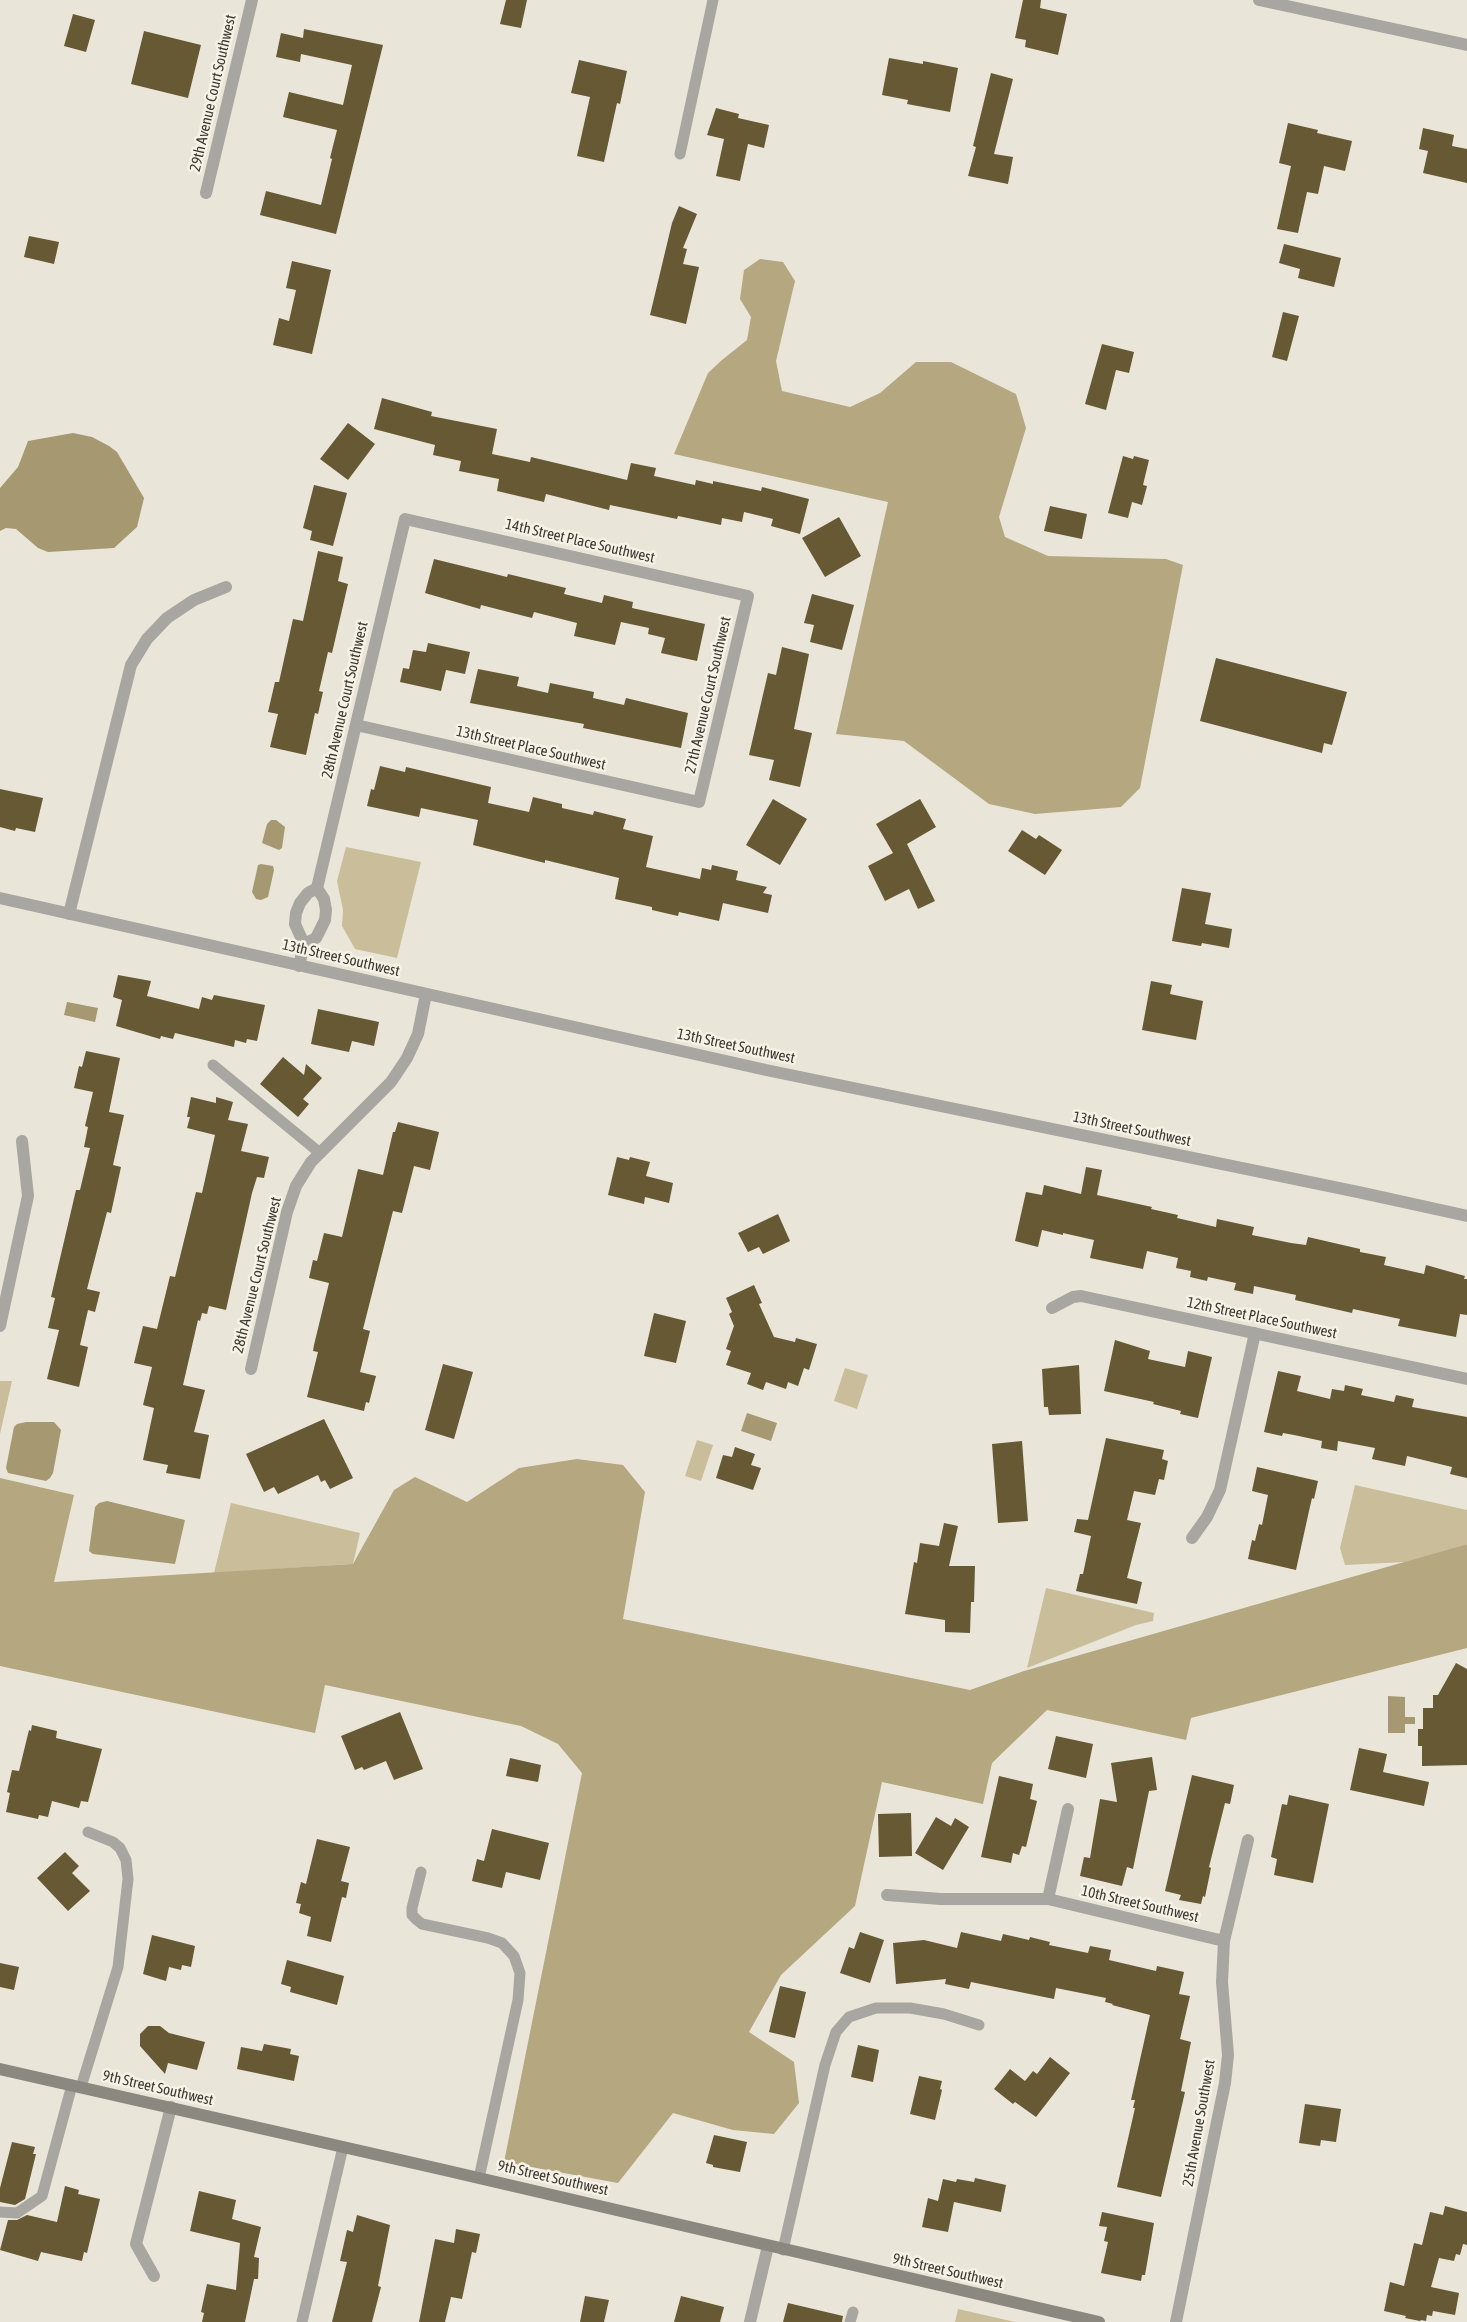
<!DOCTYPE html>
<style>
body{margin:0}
canvas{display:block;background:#e9e5d8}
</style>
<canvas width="1467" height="2322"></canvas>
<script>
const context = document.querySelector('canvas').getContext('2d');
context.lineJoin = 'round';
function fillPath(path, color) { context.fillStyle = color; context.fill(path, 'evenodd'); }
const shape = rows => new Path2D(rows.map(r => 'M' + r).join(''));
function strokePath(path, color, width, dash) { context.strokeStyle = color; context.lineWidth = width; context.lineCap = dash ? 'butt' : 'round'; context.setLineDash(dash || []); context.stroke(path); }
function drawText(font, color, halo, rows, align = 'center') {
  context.font = font + ' "Asap Condensed",sans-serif'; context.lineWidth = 5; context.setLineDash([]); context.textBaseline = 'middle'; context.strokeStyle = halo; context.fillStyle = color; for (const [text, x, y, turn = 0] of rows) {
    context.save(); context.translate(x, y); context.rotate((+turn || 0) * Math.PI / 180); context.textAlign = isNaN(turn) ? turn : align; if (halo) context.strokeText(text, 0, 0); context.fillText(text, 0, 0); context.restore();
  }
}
fillPath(shape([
 [346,847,421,862,397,958,355,949,342,926,343,910,337,881],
 [845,1368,868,1375,857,1409,834,1401],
 [0,1381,12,1381,0,1434],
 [697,1440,713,1445,701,1481,685,1476],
 [1355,1485,1467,1510,1467,1544,1405,1562,1345,1565,1340,1548],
 [231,1503,360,1533,353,1564,214,1573],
 [1046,1588,1154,1613,1153,1621,1136,1625,1027,1668],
 [958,2309,1015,2322,955,2322]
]), '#cabe9a');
fillPath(shape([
 [760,259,783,262,795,281,776,361,782,391,850,407,880,393,916,362,951,362,1016,394,1026,428,999,517,1005,537,1048,556,1166,559,1183,565,1140,788,1121,807,1035,814,989,804,904,741,836,734,888,502,674,454,708,373,722,360,747,340,751,317,740,299,744,270],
 [577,1459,623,1465,645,1492,623,1619,970,1690,1024,1671,1467,1544,1467,1648,1191,1718,1186,1740,1047,1710,992,1763,983,1804,882,1782,855,1906,781,1975,749,2032,794,2062,799,2103,774,2134,733,2130,673,2113,618,2183,504,2162,582,1773,558,1744,521,1726,325,1685,315,1733,0,1666,0,1478,74,1495,54,1582,353,1564,394,1490,415,1477,467,1502,519,1468]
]), '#b5a77f');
fillPath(shape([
 [73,433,92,437,109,446,117,452,144,498,137,527,114,548,48,552,38,548,16,529,6,528,0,531,0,488,18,467,28,441],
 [271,820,276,820,285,827,282,848,279,850,262,843,267,824],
 [261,864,273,866,274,870,268,897,261,900,256,899,252,892,258,865],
 [67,1002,98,1008,95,1022,64,1015],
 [747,1413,777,1423,771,1441,741,1431],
 [26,1422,54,1422,61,1430,53,1473,50,1478,46,1481,8,1473,6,1468,14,1427,17,1424],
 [107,1501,185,1520,175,1564,93,1554,89,1551,95,1507,99,1503],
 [1388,1696,1405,1697,1405,1717,1415,1717,1415,1724,1405,1724,1405,1733,1388,1733]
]), '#a69971');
fillPath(shape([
 [506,0,527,0,521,28,500,24],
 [1023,0,1041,0,1040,8,1067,14,1058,55,1025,47,1026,40,1015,38],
 [73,14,95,20,86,52,64,46],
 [304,29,383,45,336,234,260,215,266,191,321,205,332,159,330,158,337,130,283,117,289,92,343,105,352,65,301,54,300,62,276,57,281,33,303,38],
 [144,31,201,45,188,98,131,84],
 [889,58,923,64,923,61,958,68,950,112,907,104,908,100,882,95],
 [579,60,627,71,620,104,617,103,604,162,577,156,590,97,571,93],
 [991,73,1013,79,994,154,1013,157,1008,184,968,176,976,147,973,146],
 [716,108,739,114,738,118,769,125,764,148,748,144,740,181,716,176,724,139,707,135],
 [1288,123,1318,130,1317,133,1352,141,1345,171,1324,166,1318,194,1307,192,1298,233,1277,229,1291,166,1279,163],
 [1423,128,1454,135,1452,146,1467,149,1467,183,1423,173,1428,151,1419,149],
 [679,206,697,214,683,248,687,249,683,264,699,267,686,324,650,315,672,223],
 [29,236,59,242,54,264,24,257],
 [1284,244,1341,258,1334,287,1298,278,1300,269,1279,263],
 [292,261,331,270,312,354,273,345,279,318,289,321,296,290,286,288],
 [1283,312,1299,316,1287,361,1272,357],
 [1102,344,1134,352,1129,373,1116,370,1106,410,1085,404],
 [382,398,432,412,431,416,497,429,492,454,530,462,531,457,627,480,631,463,656,468,654,476,695,485,696,480,713,484,713,481,761,491,762,487,809,499,800,534,771,526,773,519,744,512,742,522,722,518,721,525,678,516,677,519,610,505,609,510,546,494,544,502,497,491,499,479,459,471,461,461,433,455,435,445,374,429],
 [348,423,375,444,348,480,320,459],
 [1123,456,1133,459,1134,456,1149,460,1143,485,1147,486,1142,505,1132,502,1128,518,1108,513],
 [314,485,347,493,333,546,310,540,312,531,303,528],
 [1050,506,1087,514,1082,539,1044,531],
 [839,517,861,556,825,577,802,538],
 [318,551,343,557,338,581,348,584,332,653,328,652,319,691,323,692,318,714,315,713,306,755,270,747,278,714,268,712,275,682,279,682,293,619,303,621],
 [434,559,507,577,508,574,566,588,564,594,602,603,604,595,633,602,632,608,705,624,697,661,661,653,665,638,648,634,649,628,621,622,615,645,574,636,577,623,534,612,532,618,481,605,480,609,425,593],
 [812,594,854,605,842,650,810,642,814,625,804,623],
 [428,643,470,652,465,674,446,670,441,691,400,682,403,668,409,669,413,650,426,652],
 [782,647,809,654,794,729,812,733,800,787,769,780,774,760,749,755,768,673,776,675],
 [1216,658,1347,692,1332,745,1324,743,1322,753,1200,721],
 [478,669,519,677,517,686,548,693,550,683,594,692,593,698,624,705,626,698,688,713,681,748,583,728,584,724,470,703],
 [380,766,405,772,406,767,491,787,488,803,529,812,533,797,562,804,562,808,593,815,594,811,626,819,623,829,653,836,646,867,700,879,702,868,711,870,712,865,738,871,736,880,767,887,763,893,772,895,768,913,723,903,719,921,679,912,678,916,652,910,652,907,615,899,619,878,545,860,545,863,473,845,478,820,421,808,419,817,367,806,371,789,374,790],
 [0,789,43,798,35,832,16,828,15,831,0,827],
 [773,799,807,819,780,865,746,845],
 [920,799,936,827,907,844,935,901,918,909,909,889,885,901,868,866,893,853,876,824],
 [1022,830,1036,839,1039,835,1062,850,1045,875,1008,851],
 [1182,888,1211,893,1205,924,1232,929,1229,948,1202,943,1201,946,1172,941],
 [118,975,151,981,147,996,199,1009,202,997,212,1000,214,995,265,1005,257,1041,247,1039,246,1043,235,1040,234,1047,175,1033,173,1039,161,1036,160,1039,116,1026,122,1000,113,997],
 [1151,981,1172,985,1170,994,1203,1001,1196,1040,1142,1030],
 [318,1009,379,1022,374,1046,352,1041,349,1052,311,1044],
 [86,1051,120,1058,109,1112,124,1115,113,1165,121,1167,111,1213,107,1212,87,1289,100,1292,95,1312,88,1310,80,1345,88,1347,79,1387,47,1379,59,1330,48,1328,55,1298,51,1297,76,1190,80,1190,90,1148,84,1147,88,1127,85,1126,93,1092,74,1088,79,1066,82,1067],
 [283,1057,304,1075,306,1064,322,1078,303,1099,309,1104,298,1117,260,1084],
 [191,1097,216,1103,216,1097,233,1102,228,1120,248,1124,241,1151,269,1157,264,1178,257,1177,252,1193,226,1310,209,1306,207,1314,202,1313,200,1321,198,1320,183,1385,205,1390,194,1432,209,1435,200,1479,166,1473,168,1465,143,1460,154,1408,143,1405,152,1367,134,1363,143,1326,157,1329,170,1276,175,1277,196,1192,202,1193,215,1135,187,1128,190,1117,187,1117],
 [398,1122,439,1132,430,1170,414,1166,402,1213,393,1211,363,1329,370,1331,360,1372,376,1376,369,1403,366,1402,364,1411,307,1397,318,1352,313,1351,314,1345,329,1283,309,1278,313,1260,317,1261,324,1233,342,1237,358,1169,383,1175,393,1132,395,1132],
 [617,1157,629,1160,630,1157,650,1162,646,1176,673,1183,669,1203,645,1197,644,1204,608,1195],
 [1086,1167,1102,1170,1097,1195,1152,1207,1151,1209,1178,1215,1177,1218,1216,1227,1217,1219,1254,1227,1252,1235,1291,1243,1306,1245,1308,1237,1360,1249,1360,1252,1386,1257,1384,1265,1424,1274,1426,1265,1465,1276,1464,1279,1467,1279,1467,1315,1460,1314,1456,1337,1398,1326,1400,1319,1353,1309,1352,1313,1295,1300,1296,1295,1254,1286,1253,1294,1234,1290,1236,1283,1208,1277,1207,1281,1190,1277,1191,1271,1176,1268,1178,1258,1147,1251,1143,1269,1090,1258,1094,1240,1063,1233,1063,1235,1042,1230,1038,1247,1015,1241,1026,1192,1042,1195,1044,1185,1081,1194],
 [778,1214,790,1241,763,1254,759,1247,748,1252,738,1233],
 [754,1285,762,1303,759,1304,774,1337,795,1342,796,1338,817,1344,809,1370,804,1368,798,1386,788,1382,786,1389,766,1382,763,1390,747,1384,751,1373,726,1365,731,1351,726,1349,734,1326,729,1314,732,1312,726,1298],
 [654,1313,686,1321,676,1363,644,1356],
 [1115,1340,1150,1351,1148,1359,1185,1367,1188,1351,1212,1357,1198,1418,1180,1414,1181,1411,1153,1404,1154,1402,1104,1391],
 [443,1364,473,1372,454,1439,425,1430],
 [1079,1365,1081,1414,1049,1415,1048,1407,1044,1407,1042,1369],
 [1278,1371,1301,1376,1297,1391,1330,1399,1332,1389,1344,1391,1345,1385,1363,1389,1361,1395,1394,1402,1396,1395,1414,1399,1412,1407,1467,1417,1467,1478,1450,1474,1452,1467,1407,1456,1405,1466,1372,1459,1375,1448,1338,1441,1337,1451,1321,1448,1322,1441,1294,1435,1283,1433,1282,1436,1264,1432],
 [324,1419,353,1478,330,1489,325,1480,321,1482,318,1475,278,1494,274,1487,264,1492,246,1454],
 [1106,1438,1164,1450,1162,1459,1168,1461,1164,1480,1159,1479,1155,1495,1134,1491,1127,1520,1141,1523,1127,1578,1142,1582,1137,1604,1076,1591,1080,1574,1083,1574,1091,1536,1074,1532,1077,1519,1088,1520],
 [1022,1441,1028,1521,998,1523,992,1444],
 [735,1447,755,1454,751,1465,761,1468,753,1490,716,1478,723,1455,732,1457],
 [1257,1467,1318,1481,1314,1499,1312,1498,1309,1511,1296,1570,1248,1559,1252,1540,1255,1541,1259,1524,1262,1525,1268,1495,1252,1491],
 [944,1523,958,1526,949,1566,975,1566,974,1602,971,1602,970,1633,945,1632,945,1620,905,1614,914,1562,917,1563,920,1543,939,1546],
 [1456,1663,1467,1669,1467,1765,1422,1766,1422,1746,1418,1746,1418,1729,1423,1729,1423,1708,1433,1708,1433,1695,1438,1695],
 [400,1712,423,1769,394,1780,386,1761,364,1770,362,1767,355,1770,341,1736],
 [32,1725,57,1731,56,1738,102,1749,88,1802,81,1801,79,1808,52,1801,48,1817,39,1815,38,1819,6,1812,10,1793,7,1792,12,1770,19,1771,29,1730,31,1731],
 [1056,1736,1093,1744,1086,1778,1048,1769],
 [1359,1748,1387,1754,1383,1772,1429,1782,1424,1806,1350,1790],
 [1152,1757,1157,1790,1149,1791,1133,1869,1127,1867,1122,1886,1080,1876,1084,1857,1090,1858,1100,1799,1117,1802,1111,1763],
 [510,1758,541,1765,538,1782,506,1776],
 [1192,1775,1234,1785,1230,1804,1225,1803,1209,1867,1211,1868,1205,1897,1203,1896,1201,1904,1179,1900,1181,1895,1165,1891],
 [999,1776,1033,1784,1030,1799,1037,1801,1026,1847,1022,1846,1019,1855,1013,1853,1011,1863,981,1857],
 [1289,1795,1329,1804,1313,1883,1274,1875,1277,1859,1271,1857,1282,1804,1287,1805],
 [911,1813,912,1856,879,1857,878,1814],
 [936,1817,951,1826,955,1818,969,1827,943,1870,915,1853],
 [492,1829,549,1843,540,1880,506,1872,502,1888,472,1881,477,1859,484,1861],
 [317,1839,350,1847,341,1881,349,1883,346,1898,342,1897,331,1942,307,1936,311,1917,299,1913,301,1904,296,1903,301,1882,306,1884],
 [65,1852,79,1866,72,1873,90,1891,68,1911,37,1878],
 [860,1932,884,1940,870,1983,840,1973,849,1947,854,1949],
 [961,1932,1001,1941,1003,1934,1029,1940,1030,1937,1050,1942,1049,1945,1088,1953,1090,1946,1111,1950,1109,1960,1156,1971,1157,1966,1184,1972,1179,1994,1190,1996,1180,2039,1191,2042,1181,2091,1185,2092,1161,2197,1117,2187,1135,2108,1133,2108,1135,2100,1131,2100,1150,2015,1112,2005,1113,2004,1105,2002,1106,1998,1056,1988,1054,1999,971,1982,969,1989,945,1984,946,1979,896,1984,893,1943,924,1940,957,1948],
 [152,1935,195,1946,191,1967,182,1965,181,1970,169,1967,166,1981,143,1974],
 [287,1960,344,1976,337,2005,290,1992,291,1987,281,1984],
 [0,1963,19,1967,14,1990,0,1987],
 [780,1986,806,1992,795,2038,769,2032],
 [148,2026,160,2026,169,2033,205,2042,197,2070,168,2063,165,2074,140,2046,140,2034],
 [264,2044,291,2049,290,2054,299,2056,294,2081,237,2069,241,2047,262,2051],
 [858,2045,879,2050,873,2082,851,2077],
 [1050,2057,1070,2073,1036,2117,1015,2102,1013,2104,994,2089,1010,2069,1025,2081,1033,2071,1037,2074],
 [919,2076,942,2081,940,2089,942,2090,935,2120,910,2114],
 [1305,2104,1341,2109,1336,2142,1321,2140,1320,2146,1299,2143],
 [714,2135,747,2142,740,2172,713,2167,713,2165,706,2163],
 [12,2142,35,2147,33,2154,36,2154,25,2199,15,2205,0,2202,0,2188],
 [975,2178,1006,2185,1001,2212,954,2202,948,2232,922,2227,928,2198,938,2201,943,2179,956,2182,957,2179,974,2182],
 [65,2186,79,2190,78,2194,100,2199,87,2253,84,2252,82,2261,41,2252,38,2261,0,2250,8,2220,17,2220,27,2215,57,2222],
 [199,2191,236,2200,232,2219,261,2227,254,2257,259,2258,258,2279,254,2279,245,2322,202,2322,204,2313,201,2312,207,2284,236,2290,240,2243,190,2231],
 [1445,2206,1467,2212,1467,2245,1463,2244,1460,2255,1456,2254,1454,2261,1439,2258,1431,2287,1459,2293,1455,2315,1433,2311,1432,2316,1427,2315,1426,2321,1421,2320,1420,2321,1405,2318,1406,2316,1384,2311,1390,2282,1404,2286,1414,2243,1422,2245,1430,2212,1443,2215],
 [1102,2212,1154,2223,1145,2275,1142,2275,1141,2281,1101,2273,1108,2242,1104,2241,1107,2227,1099,2226],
 [357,2215,390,2225,378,2286,381,2287,372,2322,332,2322,347,2262,340,2261,347,2230,353,2232],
 [456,2229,480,2234,476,2253,472,2252,462,2299,451,2297,445,2322,419,2322,435,2239,454,2243],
 [585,2296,609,2300,604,2322,580,2322],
 [681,2296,724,2307,720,2322,674,2322],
 [788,2303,843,2316,842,2322,783,2322]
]), '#665934');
strokePath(shape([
 [680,154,713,0],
 [213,1065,320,1153],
 [421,1872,412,1908,412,1915,417,1920,422,1924,488,1938,502,1943,514,1956,520,1973,518,2000,479,2178],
 [81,2087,118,1967,128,1879,126,1860,120,1848,113,1842,88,1832],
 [0,2212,17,2213,42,2196,72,2085],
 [783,2250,825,2065,836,2032,849,2017,876,2008,910,2008,944,2014,979,2025],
 [302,2322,343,2147],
 [850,2322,853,2312]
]), '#a8a6a1', 11);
strokePath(shape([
 [1259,0,1467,45],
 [206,193,252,0],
 [0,898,766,1070,1358,1192,1467,1216],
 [69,914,131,665,147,639,167,618,194,600,226,587],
 [304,944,316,938,325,920,326,910,324,899,317,888,405,519,748,596,699,802,356,725],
 [299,966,304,944,295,924,296,913,300,903,308,893,317,888],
 [1052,1308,1073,1297,1081,1296,1467,1379],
 [0,1326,28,1196,22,1141],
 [251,1369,287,1212,296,1186,311,1162,391,1082,407,1058,418,1034,426,994],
 [1192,1538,1207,1517,1220,1490,1255,1333],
 [887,1895,941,1899,1048,1899,1224,1941],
 [1048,1899,1068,1809],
 [154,2276,136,2244,171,2107],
 [750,2322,768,2246],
 [1176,2322,1225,2083,1228,2055,1222,1982,1224,1941,1248,1840]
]), '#a8a6a1', 12);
strokePath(shape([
 [0,2069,440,2169,1099,2322]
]), '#8b8880', 12);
drawText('15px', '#3b3934', '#f6f2e5', [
 ["29th Avenue Court Southwest",213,93,-77],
 ["14th Street Place Southwest",580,541,13],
 ["27th Avenue Court Southwest",708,695,-77],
 ["28th Avenue Court Southwest",345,700,-77],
 ["13th Street Place Southwest",531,748,13],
 ["13th Street Southwest",341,958,13],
 ["13th Street Southwest",736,1046,12],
 ["13th Street Southwest",1132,1129,12],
 ["28th Avenue Court Southwest",257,1275,-76],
 ["12th Street Place Southwest",1262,1318,12],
 ["10th Street Southwest",1140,1904,13],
 ["9th Street Southwest",158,2088,13],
 ["25th Avenue Southwest",1199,2123,-80],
 ["9th Street Southwest",553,2178,13],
 ["9th Street Southwest",948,2271,13]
]);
</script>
